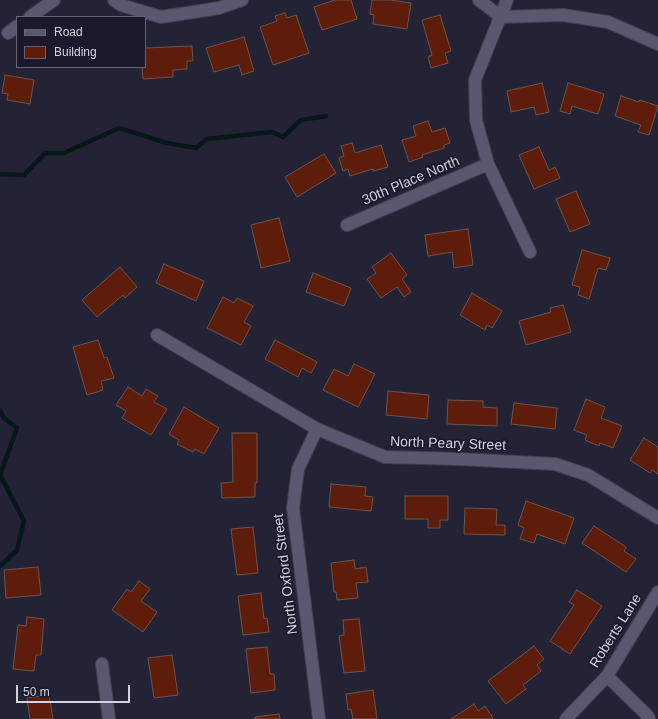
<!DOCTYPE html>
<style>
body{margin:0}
#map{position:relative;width:658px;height:719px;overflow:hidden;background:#242335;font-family:Arial,sans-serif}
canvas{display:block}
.legend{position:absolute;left:16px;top:16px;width:130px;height:52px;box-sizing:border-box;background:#1b192b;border:1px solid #656373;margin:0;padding:5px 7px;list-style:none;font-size:12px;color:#d3d2df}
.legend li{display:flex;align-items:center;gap:8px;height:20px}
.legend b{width:20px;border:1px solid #656373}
.scale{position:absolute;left:16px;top:685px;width:114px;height:18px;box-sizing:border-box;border:2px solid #d3d2df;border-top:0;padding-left:5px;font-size:12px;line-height:14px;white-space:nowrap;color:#d3d2df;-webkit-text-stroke:3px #1b192b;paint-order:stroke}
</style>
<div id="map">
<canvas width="658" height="719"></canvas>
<ul class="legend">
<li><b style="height:5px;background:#5a586e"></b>Road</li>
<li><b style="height:11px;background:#5e1c0a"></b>Building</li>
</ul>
<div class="scale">50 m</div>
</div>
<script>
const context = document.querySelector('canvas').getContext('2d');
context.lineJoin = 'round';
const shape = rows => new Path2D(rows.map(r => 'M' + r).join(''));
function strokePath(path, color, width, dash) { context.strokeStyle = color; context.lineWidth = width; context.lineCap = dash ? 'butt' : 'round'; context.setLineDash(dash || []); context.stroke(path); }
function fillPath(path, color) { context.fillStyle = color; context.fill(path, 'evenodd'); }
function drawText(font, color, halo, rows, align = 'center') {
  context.font = font + ' Arial,sans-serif'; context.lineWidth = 3.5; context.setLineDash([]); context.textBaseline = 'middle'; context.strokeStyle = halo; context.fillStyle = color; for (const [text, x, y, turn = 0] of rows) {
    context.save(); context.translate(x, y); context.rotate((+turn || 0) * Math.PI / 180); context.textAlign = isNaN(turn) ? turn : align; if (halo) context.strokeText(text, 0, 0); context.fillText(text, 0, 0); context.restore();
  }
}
strokePath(shape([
 [0,174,24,175,45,153,64,153,119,128,167,143,196,148,207,139,272,132,283,137,301,120,326,116],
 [0,410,4,418,17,428,0,475,24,521,17,550,0,566]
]), '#051718', 4.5);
const building = shape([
 [335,0,351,0,357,19,322,30,314,7,335,0],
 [372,0,390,0,411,3,407,29,373,24,374,15,370,14,372,0],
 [285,13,287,18,296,15,309,53,273,65,260,27,277,21,275,16,285,13],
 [440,15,451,51,445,53,448,63,431,68,428,57,432,55,422,20,440,15],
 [244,37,254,71,242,75,239,65,214,72,206,48,244,37],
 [192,46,193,61,187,61,187,69,173,70,173,77,143,79,142,67,145,67,145,48,192,46],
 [5,75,34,80,30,104,7,100,8,94,2,93,5,75],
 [542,83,549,112,536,115,534,107,511,112,507,91,542,83],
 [568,83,604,94,598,114,572,106,570,114,560,111,568,83],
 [621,96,639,102,640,100,658,106,649,135,638,132,641,125,615,116,621,96],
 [428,121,432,132,445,128,450,143,444,145,444,148,422,155,423,157,409,162,402,140,416,136,413,126,428,121],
 [352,143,355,153,381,145,388,167,373,171,373,169,350,176,348,169,343,171,339,158,344,156,341,146,352,143],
 [539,147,549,170,555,167,560,178,534,189,519,155,539,147],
 [324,154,336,173,297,197,285,177,324,154],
 [576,191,590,224,570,232,556,199,576,191],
 [279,218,290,261,261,268,251,225,279,218],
 [468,229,473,265,454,268,452,252,428,256,425,235,468,229],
 [582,250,610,258,606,270,598,268,589,299,578,295,580,287,572,285,582,250],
 [391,253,407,275,402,279,411,292,404,297,397,287,381,298,367,279,376,273,372,267,391,253],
 [164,264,204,281,196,301,156,283,164,264],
 [120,267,137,287,125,298,123,295,97,317,82,300,120,267],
 [313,273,351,288,344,306,306,292,313,273],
 [472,293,502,311,492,328,487,325,485,330,460,315,472,293],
 [223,297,234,303,237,298,253,306,244,322,251,326,241,345,207,328,223,297],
 [563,305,571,332,526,345,519,321,551,312,550,308,563,305],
 [98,340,104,358,107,357,114,378,101,381,103,390,87,395,73,347,98,340],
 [275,340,317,362,311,373,302,368,298,377,265,359,275,340],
 [354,364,375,374,358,407,323,390,334,369,348,376,354,364],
 [128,387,142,396,146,389,158,396,154,402,167,409,151,435,122,418,126,411,116,405,128,387],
 [388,391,429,395,427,419,386,415,388,391],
 [586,399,605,407,601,418,622,426,613,448,600,443,599,446,585,440,587,435,574,430,586,399],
 [448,400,483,401,483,407,497,408,497,426,447,424,448,400],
 [514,403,557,408,555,429,511,424,514,403],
 [184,407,219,428,204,454,195,449,193,452,177,444,179,440,169,434,184,407],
 [232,433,257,433,257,483,255,483,255,497,222,498,221,483,233,482,232,433],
 [644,438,658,447,658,474,652,470,650,473,630,460,644,438],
 [331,484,366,487,365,496,373,497,371,511,329,507,331,484],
 [405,496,448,496,448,520,440,520,440,528,428,528,428,519,405,519,405,496],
 [526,501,574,518,565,544,537,534,534,543,520,539,524,528,518,525,526,501],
 [465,508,497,509,496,525,505,525,505,535,464,534,465,508],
 [594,526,626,547,624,551,636,559,626,572,582,543,594,526],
 [253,527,258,573,237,575,231,529,253,527],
 [354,560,355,569,366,567,368,582,356,583,358,598,337,600,336,592,334,592,331,563,354,560],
 [38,567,41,595,6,598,4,570,38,567],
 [139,581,150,589,141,601,157,612,143,632,112,610,127,589,131,592,139,581],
 [577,590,602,606,570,654,550,641,574,605,569,602,577,590],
 [261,593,264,619,267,618,269,632,243,635,238,596,261,593],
 [27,617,44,619,41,655,36,655,34,671,13,669,18,625,26,626,27,617],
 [359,619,365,671,344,673,339,636,344,635,343,620,359,619],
 [534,646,544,659,537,665,541,671,523,685,526,689,506,704,488,681,534,646],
 [267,647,270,674,274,674,275,690,251,693,246,649,267,647],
 [172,655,178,695,154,698,148,658,172,655],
 [373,690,377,719,353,719,351,709,348,710,346,694,373,690],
 [49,695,53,719,30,719,27,698,49,695],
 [474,704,478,711,485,706,493,718,490,719,451,719,474,704],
 [279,714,280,719,255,719,255,717,279,714]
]);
fillPath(building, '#5e1c0a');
strokePath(building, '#6d554e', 1);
const street = shape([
 [114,0,121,5,161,17,219,8,242,0],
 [479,0,501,17,563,15,608,22,658,44],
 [507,0,475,80,476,120,488,164,530,252],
 [30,17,54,0],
 [8,33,17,26],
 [347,225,488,164],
 [157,335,317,429,385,457,459,459,555,464,588,475,658,518],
 [317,429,298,469,293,508,319,719],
 [102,664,109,719],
 [607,676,648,716,649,719],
 [566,719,607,676,658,592]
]);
strokePath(street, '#413f4f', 14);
strokePath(street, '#5a586e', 12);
drawText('14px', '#d3d2df', '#1b192b', [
 ["30th Place North",411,181,-23],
 ["North Peary Street",448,444,2],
 ["North Oxford Street",286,574,-97],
 ["Roberts Lane",616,631,-58]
]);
</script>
